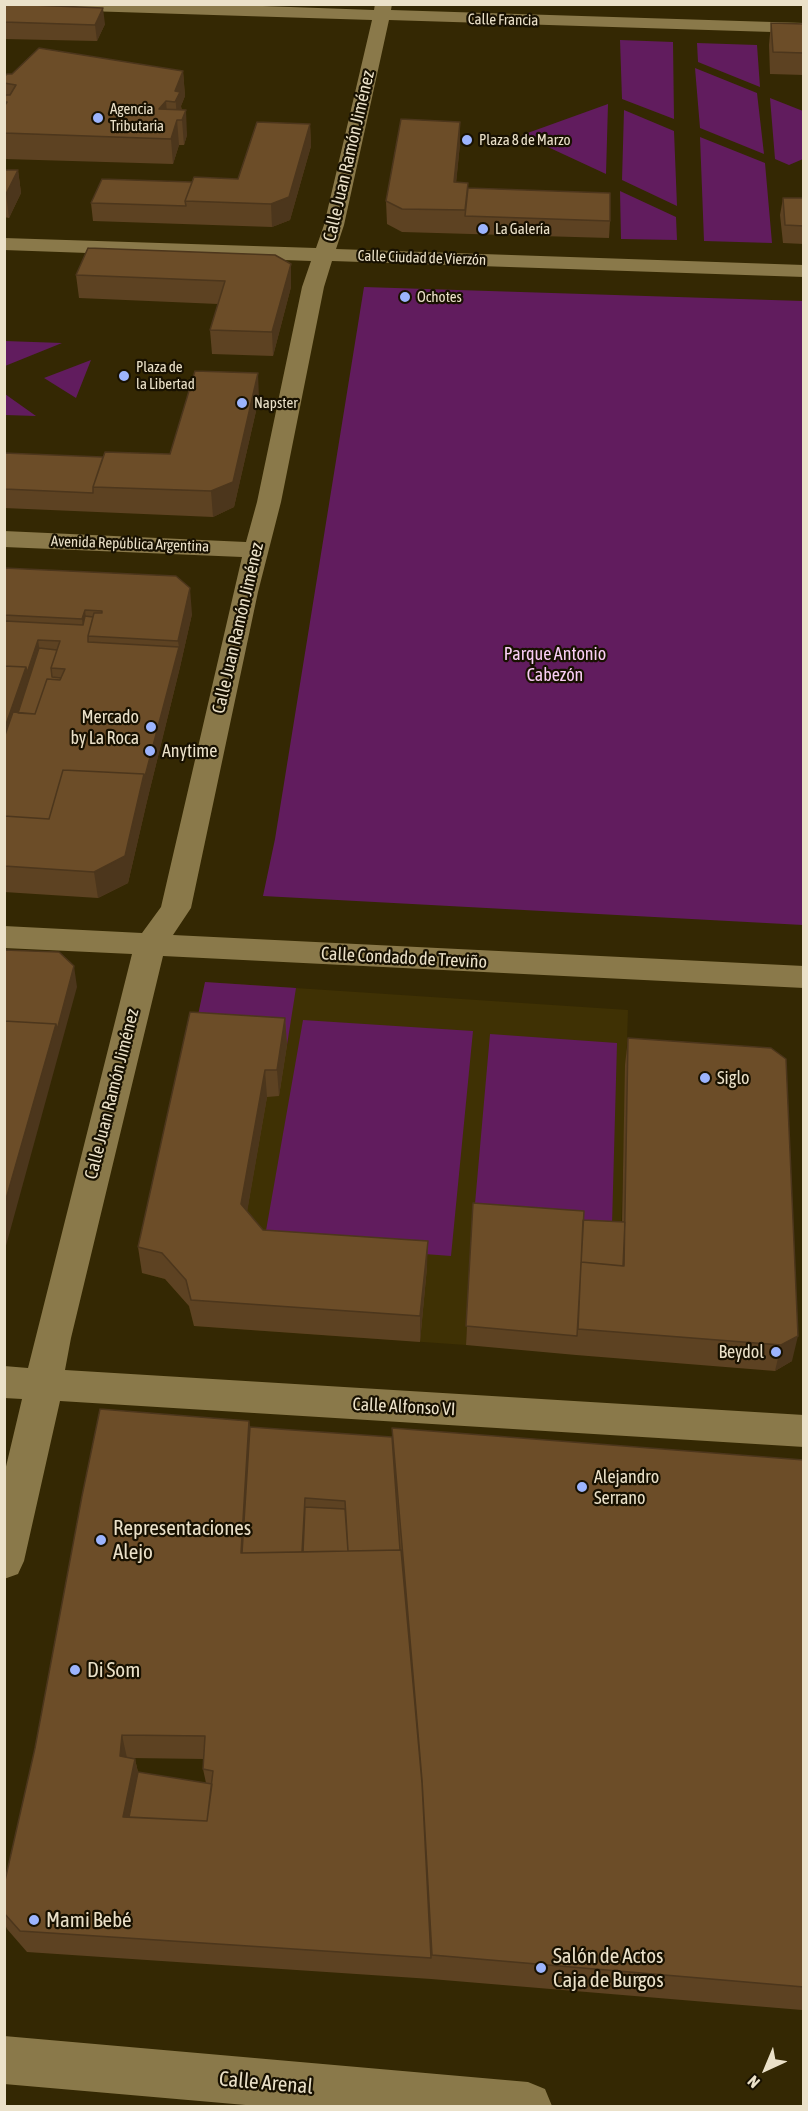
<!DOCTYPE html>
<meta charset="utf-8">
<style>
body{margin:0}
#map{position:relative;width:808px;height:2111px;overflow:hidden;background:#342803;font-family:"Asap Condensed",sans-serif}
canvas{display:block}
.frame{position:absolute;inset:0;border:6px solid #ebe1c9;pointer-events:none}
.north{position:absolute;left:736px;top:2039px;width:60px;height:60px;-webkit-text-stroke:4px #181101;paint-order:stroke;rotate:224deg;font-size:16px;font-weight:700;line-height:24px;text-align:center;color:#ebe1c9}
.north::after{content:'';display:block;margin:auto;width:21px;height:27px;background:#ebe1c9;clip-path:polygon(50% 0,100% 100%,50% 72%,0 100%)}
</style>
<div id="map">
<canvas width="808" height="2111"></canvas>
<div class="frame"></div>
<div class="north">N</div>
</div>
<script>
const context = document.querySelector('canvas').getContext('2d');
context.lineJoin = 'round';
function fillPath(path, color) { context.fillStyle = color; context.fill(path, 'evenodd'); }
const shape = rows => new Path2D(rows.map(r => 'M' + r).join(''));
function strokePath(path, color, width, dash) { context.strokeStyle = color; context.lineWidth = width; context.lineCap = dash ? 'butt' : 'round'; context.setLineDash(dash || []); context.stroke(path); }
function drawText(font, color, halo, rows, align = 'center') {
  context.font = font + ' "Asap Condensed",sans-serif'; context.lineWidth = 4.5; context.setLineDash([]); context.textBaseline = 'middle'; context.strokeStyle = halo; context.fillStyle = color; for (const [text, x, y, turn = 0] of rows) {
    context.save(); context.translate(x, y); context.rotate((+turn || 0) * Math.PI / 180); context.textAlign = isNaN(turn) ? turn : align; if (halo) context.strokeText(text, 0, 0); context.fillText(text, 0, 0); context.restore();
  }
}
fillPath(shape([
 [205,982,628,1010,621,1234,472,1224,466,1345,194,1326,189,1306,165,1279,142,1273]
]), '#3f3104');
fillPath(shape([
 [620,40,673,42,674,119,622,99],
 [697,43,757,45,760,87,698,62],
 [695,68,757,93,764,154,700,128],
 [770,98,803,111,803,159,789,165,775,159],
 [608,104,606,174,522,135],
 [624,110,674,131,677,206,622,180],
 [700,137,765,163,772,243,704,241],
 [620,191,676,217,677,240,621,239],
 [364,287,803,301,803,925,263,896,275,839],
 [5,341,62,343,5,366],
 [91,360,76,398,44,378],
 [5,394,36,416,5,415],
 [205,982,296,988,287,1045,193,1039],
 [303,1020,473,1031,451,1256,264,1242],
 [490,1034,617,1043,612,1225,474,1215]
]), '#611c5e');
fillPath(shape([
 [15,4,207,4,374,10,375,4,392,4,391,10,804,23,804,33,389,20,344,225,336,249,804,265,804,277,332,261,324,287,281,502,258,592,191,908,173,935,804,966,804,988,163,956,71,1338,65,1370,804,1415,804,1447,60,1401,24,1561,18,1574,4,1579,4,1475,22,1399,4,1398,4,1366,28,1368,132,954,4,948,4,926,142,933,161,907,242,557,4,547,4,531,246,542,257,502,302,287,311,261,4,250,4,238,316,248,324,225,372,20,23,9,15,4],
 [4,2036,528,2082,545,2089,552,2106,257,2106,4,2084,4,2036]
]), '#8a794a');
fillPath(shape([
 [4,4,105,24,97,41,4,39],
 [771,23,804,24,804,75,770,74,769,45],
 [183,71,185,96,181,106,187,135,184,145,179,145,173,164,4,159,4,77],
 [460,122,460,144,456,182,468,188,610,221,609,238,402,232,387,224,386,201],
 [310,124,311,146,290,220,272,227,93,221,91,203,192,182,238,179],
 [4,170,18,170,21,193,9,218,4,217],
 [783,198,804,198,804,244,783,243,780,215],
 [88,248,291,287,273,356,212,354,210,330,218,304,79,298,76,275],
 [259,398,234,507,213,517,4,508,4,453,103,457,170,454],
 [4,568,192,614,180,667,147,801,128,883,98,898,4,892],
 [285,1018,287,1045,279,1096,267,1097,247,1211,263,1230,427,1267,420,1342,194,1326,189,1306,165,1279,142,1273,138,1247],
 [628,1038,792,1361,775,1371,576,1355,466,1345,473,1203,583,1220,622,1222,625,1065],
 [249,1421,250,1427,392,1437,392,1428,804,1460,804,2009,802,2010,431,1979,27,1952,7,1929,4,1922,4,1885],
 [130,1758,204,1759,203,1769,206,1783,138,1772,135,1759]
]), '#5d4222');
fillPath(shape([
 [103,8,105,24,97,41,95,25],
 [183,71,185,96,181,106,181,117,177,120,179,145,173,164,171,139,177,120,175,91],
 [166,101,168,126,159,109],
 [186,110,187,135,184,145,182,120],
 [460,122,460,144,454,205,454,182],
 [310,124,311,146,290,220,272,227,271,204],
 [18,170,21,193,9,218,6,194],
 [291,264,291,287,273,356,272,332],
 [258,373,259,398,234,507,213,517,211,491],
 [190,588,192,614,180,667,147,801,128,883,98,898,94,872,144,774,179,647,178,641],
 [85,610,88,636,86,645,82,619],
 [38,640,41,659,4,770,4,730,26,667],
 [74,966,77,987,4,1253,4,1206,56,1024],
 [285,1018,287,1045,279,1096,277,1070],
 [265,1070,267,1097,244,1230,241,1204],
 [428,1241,427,1267,420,1342,420,1316],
 [798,1336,792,1361,775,1371,781,1345],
 [249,1421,252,1446,244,1559,241,1553],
 [122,1735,127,1758,120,1756],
 [135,1759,140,1782,130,1830,123,1817]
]), '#4c361c');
const building = shape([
 [4,4,9,4,103,8,95,25,4,22,4,4],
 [771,23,804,24,804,53,773,52,771,23],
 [39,48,183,71,175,91,180,92,175,102,166,101,159,109,186,110,182,120,177,120,171,139,4,133,4,105,5,105,7,102,4,102,4,98,6,95,10,95,16,85,4,83,4,77,7,74,12,74,39,48],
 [401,119,460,122,454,182,468,183,465,210,402,209,386,201,401,119],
 [257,122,310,124,289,197,271,204,185,201,194,177,238,179,257,122],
 [4,170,18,170,6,194,4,194,4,170],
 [102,179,192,182,185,201,186,206,91,203,102,179],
 [468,188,610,193,610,221,465,216,468,188],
 [783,198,804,198,804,226,785,225,783,198],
 [88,248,275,255,291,264,272,332,210,330,225,281,76,275,88,248],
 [195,371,258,373,233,482,211,491,93,487,105,452,170,454,195,371],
 [4,453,103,457,93,487,93,493,4,489,4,453],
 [4,568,176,576,190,588,178,641,88,636,94,613,102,613,102,611,85,610,82,619,4,615,4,568],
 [85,616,93,617,88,636,88,642,179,647,144,780,144,774,63,770,49,819,4,816,4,738,13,712,35,714,47,679,60,680,65,669,51,668,60,641,38,640,27,673,26,667,4,666,5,621,83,625,85,616],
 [39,648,57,650,51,668,52,677,61,678,60,680,47,679,35,714,18,713,39,648],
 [4,666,26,667,4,730,4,666],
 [63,770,144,774,125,856,94,872,4,866,4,816,49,819,63,770],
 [4,950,59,952,74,966,57,1030,56,1024,4,1021,4,950],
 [190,1012,285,1018,277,1070,265,1070,241,1204,263,1230,428,1241,420,1316,191,1300,186,1280,162,1253,138,1247,190,1012],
 [4,1021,56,1024,4,1206,4,1021],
 [628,1038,771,1048,786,1059,798,1336,781,1345,578,1329,581,1262,624,1266,628,1038],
 [473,1203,584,1211,577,1336,466,1326,473,1203],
 [583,1220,625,1222,623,1266,581,1262,581,1265,583,1220],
 [100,1409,249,1421,241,1553,401,1550,422,1783,431,1958,20,1931,4,1913,4,1885,35,1748,82,1496,100,1409],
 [122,1735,205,1736,203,1769,213,1771,207,1821,123,1817,135,1759,120,1756,122,1735],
 [250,1427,392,1437,400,1550,348,1551,345,1501,305,1498,302,1552,242,1553,250,1427],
 [392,1428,804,1460,804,1987,432,1955,422,1780,392,1428],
 [305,1507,345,1509,348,1551,303,1552,305,1507],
 [138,1772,212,1784,207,1821,129,1817,138,1772]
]);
fillPath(building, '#6c4d28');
strokePath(building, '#4c361c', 1.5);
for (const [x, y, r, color] of [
 [98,118,6,"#9cb4fd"],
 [467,140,6,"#9cb4fd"],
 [483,229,6,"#9cb4fd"],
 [405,297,6,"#9cb4fd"],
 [124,376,6,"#9cb4fd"],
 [242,403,6,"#9cb4fd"],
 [151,727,6,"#9cb4fd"],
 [150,751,6,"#9cb4fd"],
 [705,1078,6,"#9cb4fd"],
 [776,1352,6,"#9cb4fd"],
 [582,1487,6,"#9cb4fd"],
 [101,1540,6,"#9cb4fd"],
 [75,1670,6,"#9cb4fd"],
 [34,1920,6,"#9cb4fd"],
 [541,1968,6,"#9cb4fd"]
]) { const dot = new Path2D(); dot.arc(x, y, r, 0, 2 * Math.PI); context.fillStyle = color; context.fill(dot); strokePath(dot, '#181101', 2); }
drawText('15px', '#ebe1c9', '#181101', [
 ["Calle Francia",503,20,1],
 ["Calle Ciudad de Vierzón",422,258,2],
 ["Avenida República Argentina",130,544,2]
]);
drawText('15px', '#ebe1c9', '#181101', [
 ["Agencia",110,109],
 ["Tributaria",110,126],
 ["Plaza 8 de Marzo",479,140],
 ["La Galería",495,229],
 ["Ochotes",417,297],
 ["Plaza de",136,367],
 ["la Libertad",136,384],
 ["Napster",254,403]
], 'left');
drawText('18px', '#ebe1c9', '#181101', [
 ["Calle Juan Ramón Jiménez",349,156,-77],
 ["Calle Juan Ramón Jiménez",238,628,-77],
 ["Calle Condado de Treviño",404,958,3],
 ["Calle Juan Ramón Jiménez",112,1094,-76],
 ["Calle Alfonso VI",404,1407,3]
]);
drawText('18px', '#facef5', '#181101', [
 ["Parque Antonio",555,654],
 ["Cabezón",555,675]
]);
drawText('18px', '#ebe1c9', '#181101', [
 ["Mercado",139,717,"right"],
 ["by La Roca",139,738,"right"],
 ["Anytime",162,751],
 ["Siglo",717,1078],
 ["Beydol",764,1352,"right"],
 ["Alejandro",594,1477],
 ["Serrano",594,1498]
], 'left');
drawText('21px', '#ebe1c9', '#181101', [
 ["Representaciones",113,1528],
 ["Alejo",113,1552],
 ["Di Som",87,1670],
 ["Mami Bebé",46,1920],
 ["Salón de Actos",553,1956],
 ["Caja de Burgos",553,1980]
], 'left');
drawText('21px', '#ebe1c9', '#181101', [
 ["Calle Arenal",266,2083,5]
]);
</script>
